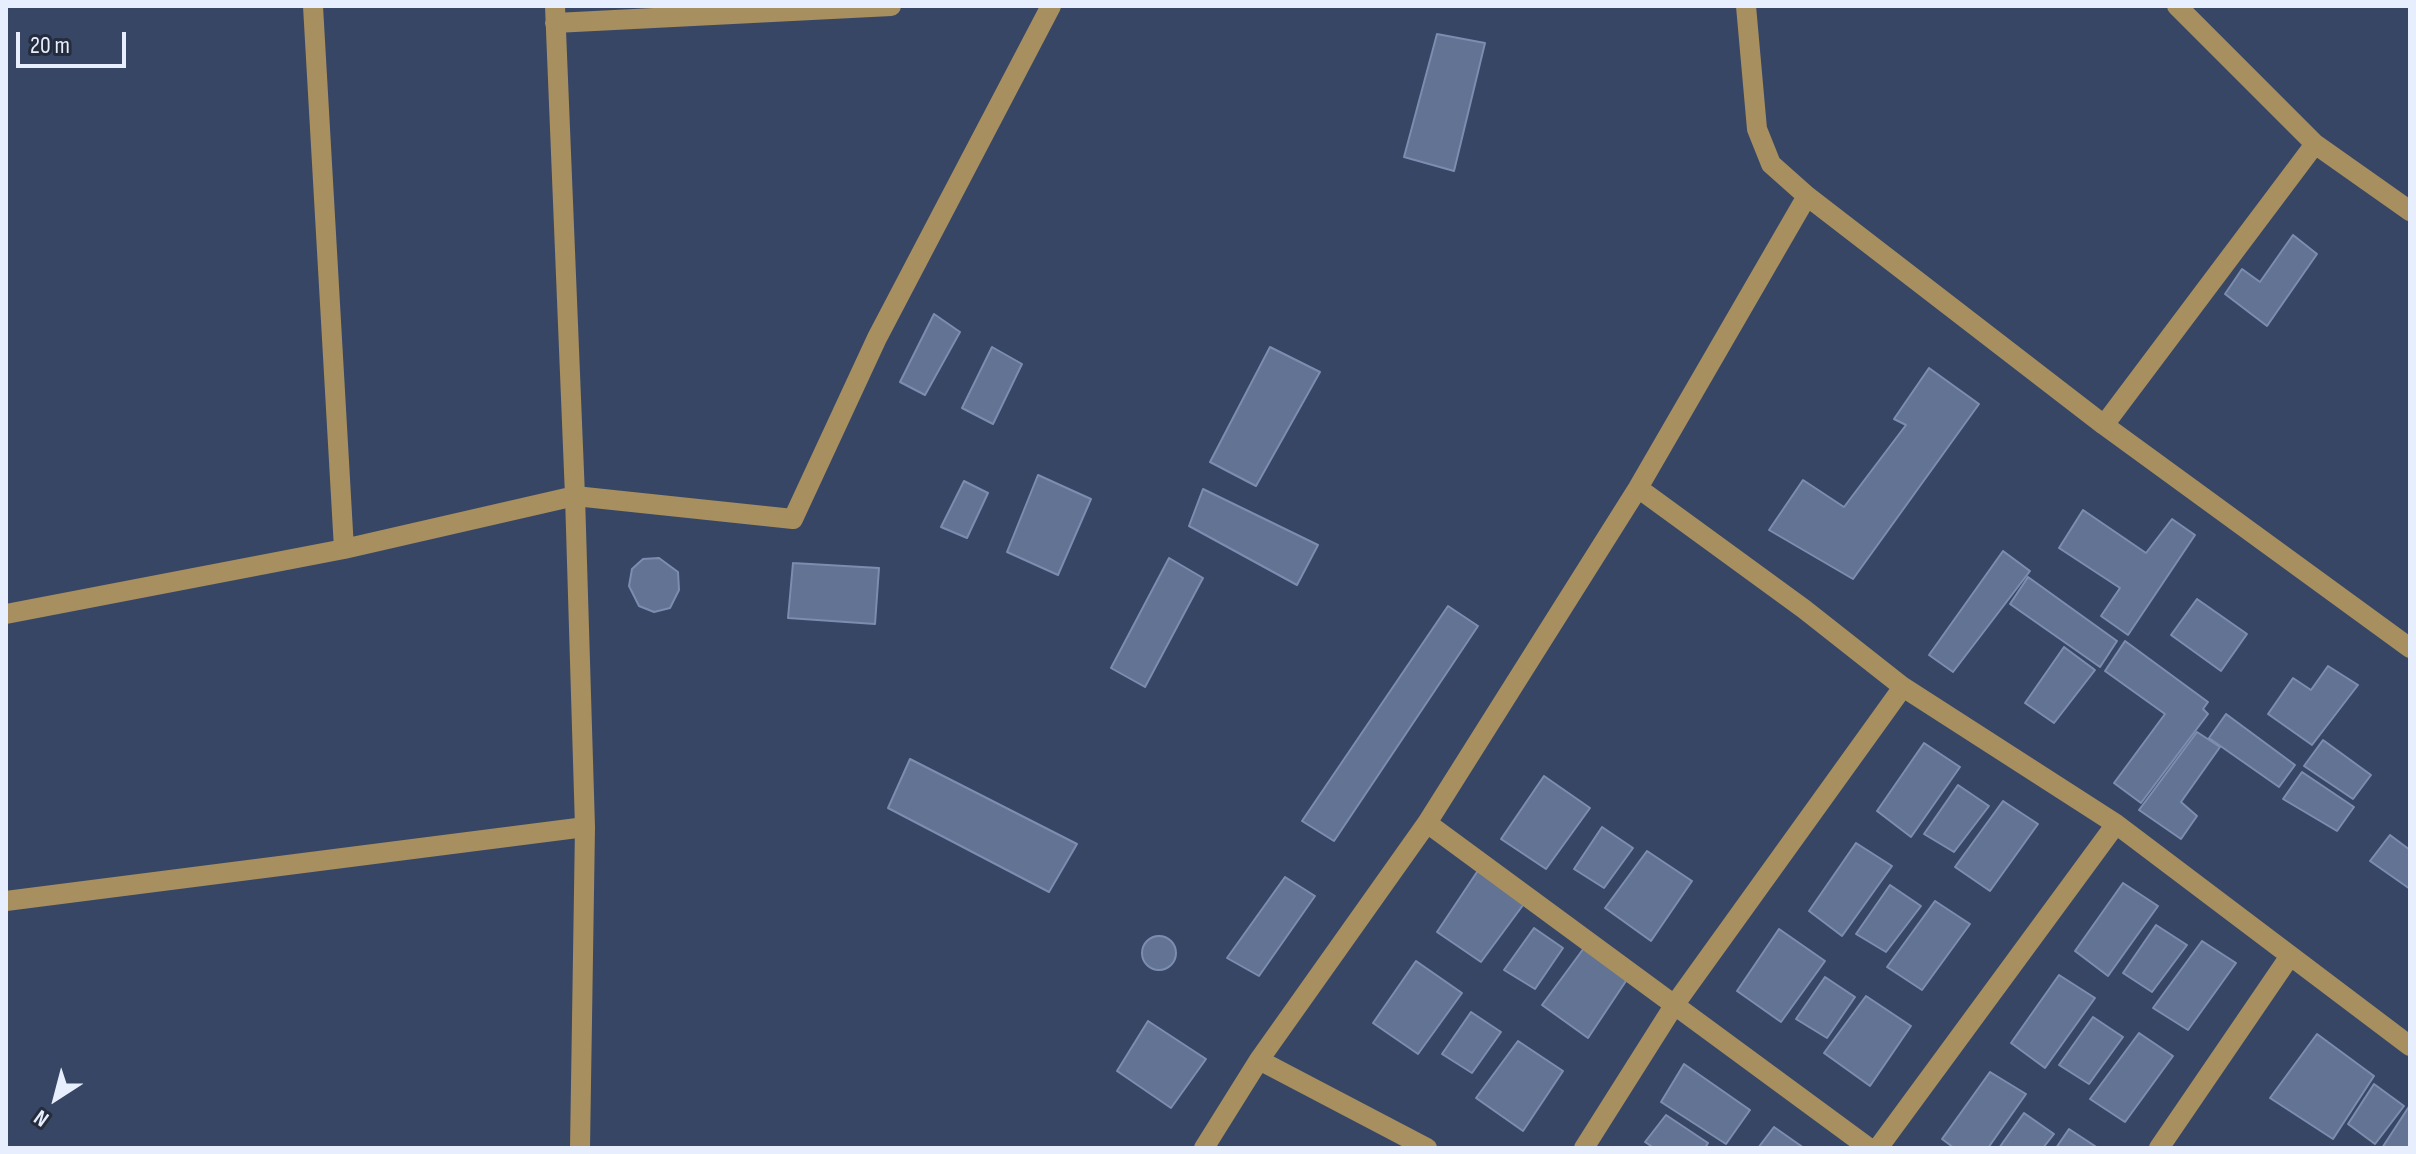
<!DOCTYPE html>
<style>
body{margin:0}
#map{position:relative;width:2416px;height:1154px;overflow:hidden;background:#374665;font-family:"Sofia Sans Condensed",sans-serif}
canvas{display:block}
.frame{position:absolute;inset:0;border:8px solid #e7efff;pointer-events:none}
.north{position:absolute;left:16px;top:1058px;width:80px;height:80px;-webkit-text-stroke:6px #252c3b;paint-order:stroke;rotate:216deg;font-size:22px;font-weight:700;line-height:32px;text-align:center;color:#e7efff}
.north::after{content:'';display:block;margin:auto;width:28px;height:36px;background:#e7efff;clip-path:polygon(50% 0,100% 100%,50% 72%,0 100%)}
.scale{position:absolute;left:16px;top:32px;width:110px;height:36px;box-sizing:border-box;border:4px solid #e7efff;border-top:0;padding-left:10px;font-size:24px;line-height:28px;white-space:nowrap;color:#e7efff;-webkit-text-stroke:6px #252c3b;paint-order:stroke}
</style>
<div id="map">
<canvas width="2416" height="1154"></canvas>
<div class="frame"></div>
<div class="north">N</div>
<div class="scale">20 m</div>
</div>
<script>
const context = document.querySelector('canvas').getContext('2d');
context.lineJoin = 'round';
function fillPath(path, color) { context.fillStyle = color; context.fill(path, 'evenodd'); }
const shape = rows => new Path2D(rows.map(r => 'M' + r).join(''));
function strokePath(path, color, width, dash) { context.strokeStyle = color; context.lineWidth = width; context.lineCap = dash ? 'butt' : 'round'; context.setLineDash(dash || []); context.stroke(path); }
const building = shape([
 [1437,34,1485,43,1454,171,1404,157,1437,34],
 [2293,235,2317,254,2267,326,2225,294,2242,269,2260,282,2293,235],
 [934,314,960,332,925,395,900,382,934,314],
 [992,347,1022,364,993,424,962,408,992,347],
 [1270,347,1320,372,1256,486,1210,462,1270,347],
 [1929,368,1979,404,1853,579,1769,530,1803,480,1844,507,1906,425,1894,419,1929,368],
 [1038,475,1091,499,1058,575,1007,552,1038,475],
 [964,481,988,493,967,538,941,527,964,481],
 [1203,489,1318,545,1297,585,1189,526,1203,489],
 [2083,510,2146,553,2172,519,2195,535,2128,635,2101,616,2120,588,2059,548,2083,510],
 [2003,551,2030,571,1953,672,1929,655,2003,551],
 [659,558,678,572,679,590,670,608,654,612,639,606,629,586,632,569,643,559,659,558],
 [1169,558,1203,578,1145,687,1111,668,1169,558],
 [793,563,879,568,875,624,788,618,793,563],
 [2028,577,2117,641,2100,667,2010,604,2028,577],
 [2197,599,2247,634,2221,671,2171,635,2197,599],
 [1448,606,1478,626,1334,841,1302,821,1448,606],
 [2125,641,2208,702,2203,709,2208,714,2141,803,2114,783,2165,714,2105,671,2125,641],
 [2064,647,2095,670,2054,723,2025,703,2064,647],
 [2328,666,2358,685,2312,745,2268,714,2293,678,2311,690,2328,666],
 [2226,714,2295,765,2279,787,2209,738,2226,714],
 [2197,732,2220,747,2181,802,2197,816,2181,839,2139,810,2197,732],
 [2323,740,2371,775,2353,799,2304,766,2323,740],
 [1924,743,1960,767,1911,837,1877,811,1924,743],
 [910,759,1077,844,1049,892,888,808,910,759],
 [2302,772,2354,807,2337,831,2283,799,2302,772],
 [1544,776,1590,808,1546,869,1501,839,1544,776],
 [1958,785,1989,806,1954,852,1924,834,1958,785],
 [2003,801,2038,824,1990,891,1955,867,2003,801],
 [1602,827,1633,848,1604,888,1574,869,1602,827],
 [2390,835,2410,850,2410,889,2370,861,2390,835],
 [1856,843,1892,866,1842,936,1809,911,1856,843],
 [1647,851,1692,881,1651,941,1605,908,1647,851],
 [1479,869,1526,901,1481,962,1437,932,1479,869],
 [1285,877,1315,896,1259,976,1227,958,1285,877],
 [2123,883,2158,906,2108,976,2075,951,2123,883],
 [1890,885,1921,906,1886,952,1856,934,1890,885],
 [1935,901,1970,924,1922,990,1887,967,1935,901],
 [2156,925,2187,945,2152,992,2123,973,2156,925],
 [1534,928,1563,948,1535,989,1504,970,1534,928],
 [1779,929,1825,961,1781,1022,1737,991,1779,929],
 '1142 953a17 17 0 1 1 34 0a17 17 0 1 1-34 0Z',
 [2202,941,2236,963,2188,1030,2153,1008,2202,941],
 [1584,948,1628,978,1588,1038,1542,1005,1584,948],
 [1416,961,1462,993,1418,1054,1373,1023,1416,961],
 [2059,975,2095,998,2045,1068,2011,1043,2059,975],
 [1825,977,1855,997,1827,1038,1796,1019,1825,977],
 [1866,996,1911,1026,1870,1086,1824,1053,1866,996],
 [1471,1012,1501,1032,1472,1073,1442,1054,1471,1012],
 [2093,1017,2123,1037,2089,1084,2059,1065,2093,1017],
 [1148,1021,1206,1059,1171,1108,1117,1071,1148,1021],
 [2139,1033,2173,1056,2125,1122,2090,1099,2139,1033],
 [2317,1034,2374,1076,2333,1139,2270,1098,2317,1034],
 [1518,1041,1563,1071,1523,1131,1476,1098,1518,1041],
 [1684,1064,1750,1110,1726,1144,1661,1102,1684,1064],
 [1990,1072,2026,1094,1988,1148,1954,1148,1942,1139,1990,1072],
 [2374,1084,2404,1106,2375,1144,2348,1124,2374,1084],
 [2410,1105,2410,1148,2382,1148,2410,1105],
 [2024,1113,2054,1134,2043,1148,1999,1148,2024,1113],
 [1666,1115,1708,1143,1705,1148,1654,1148,1645,1142,1666,1115],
 [1774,1127,1804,1148,1758,1148,1774,1127],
 [2069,1129,2098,1148,2056,1148,2069,1129]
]);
fillPath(building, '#627394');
strokePath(building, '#7c8db0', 2);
strokePath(shape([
 [313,6,344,549],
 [555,6,575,496,585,827,580,1148],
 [1746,6,1757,129,1771,164,1807,196,2104,425,2410,648],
 [2177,6,2315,144,2410,211],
 [555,23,891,6],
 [2104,425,2315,144],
 [1638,488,1804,609,1903,687,2116,824,2410,1046],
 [6,614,344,549,575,496,793,519,877,338,1051,6],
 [1427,823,1869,1148],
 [6,901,585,827],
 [1259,1060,1427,1148],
 [1204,1148,1259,1060,1427,823,1638,488,1807,196],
 [1584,1148,1675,1004,1903,687],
 [1878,1148,2116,824],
 [2159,1148,2290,956]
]), '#a78f5f', 20);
</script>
